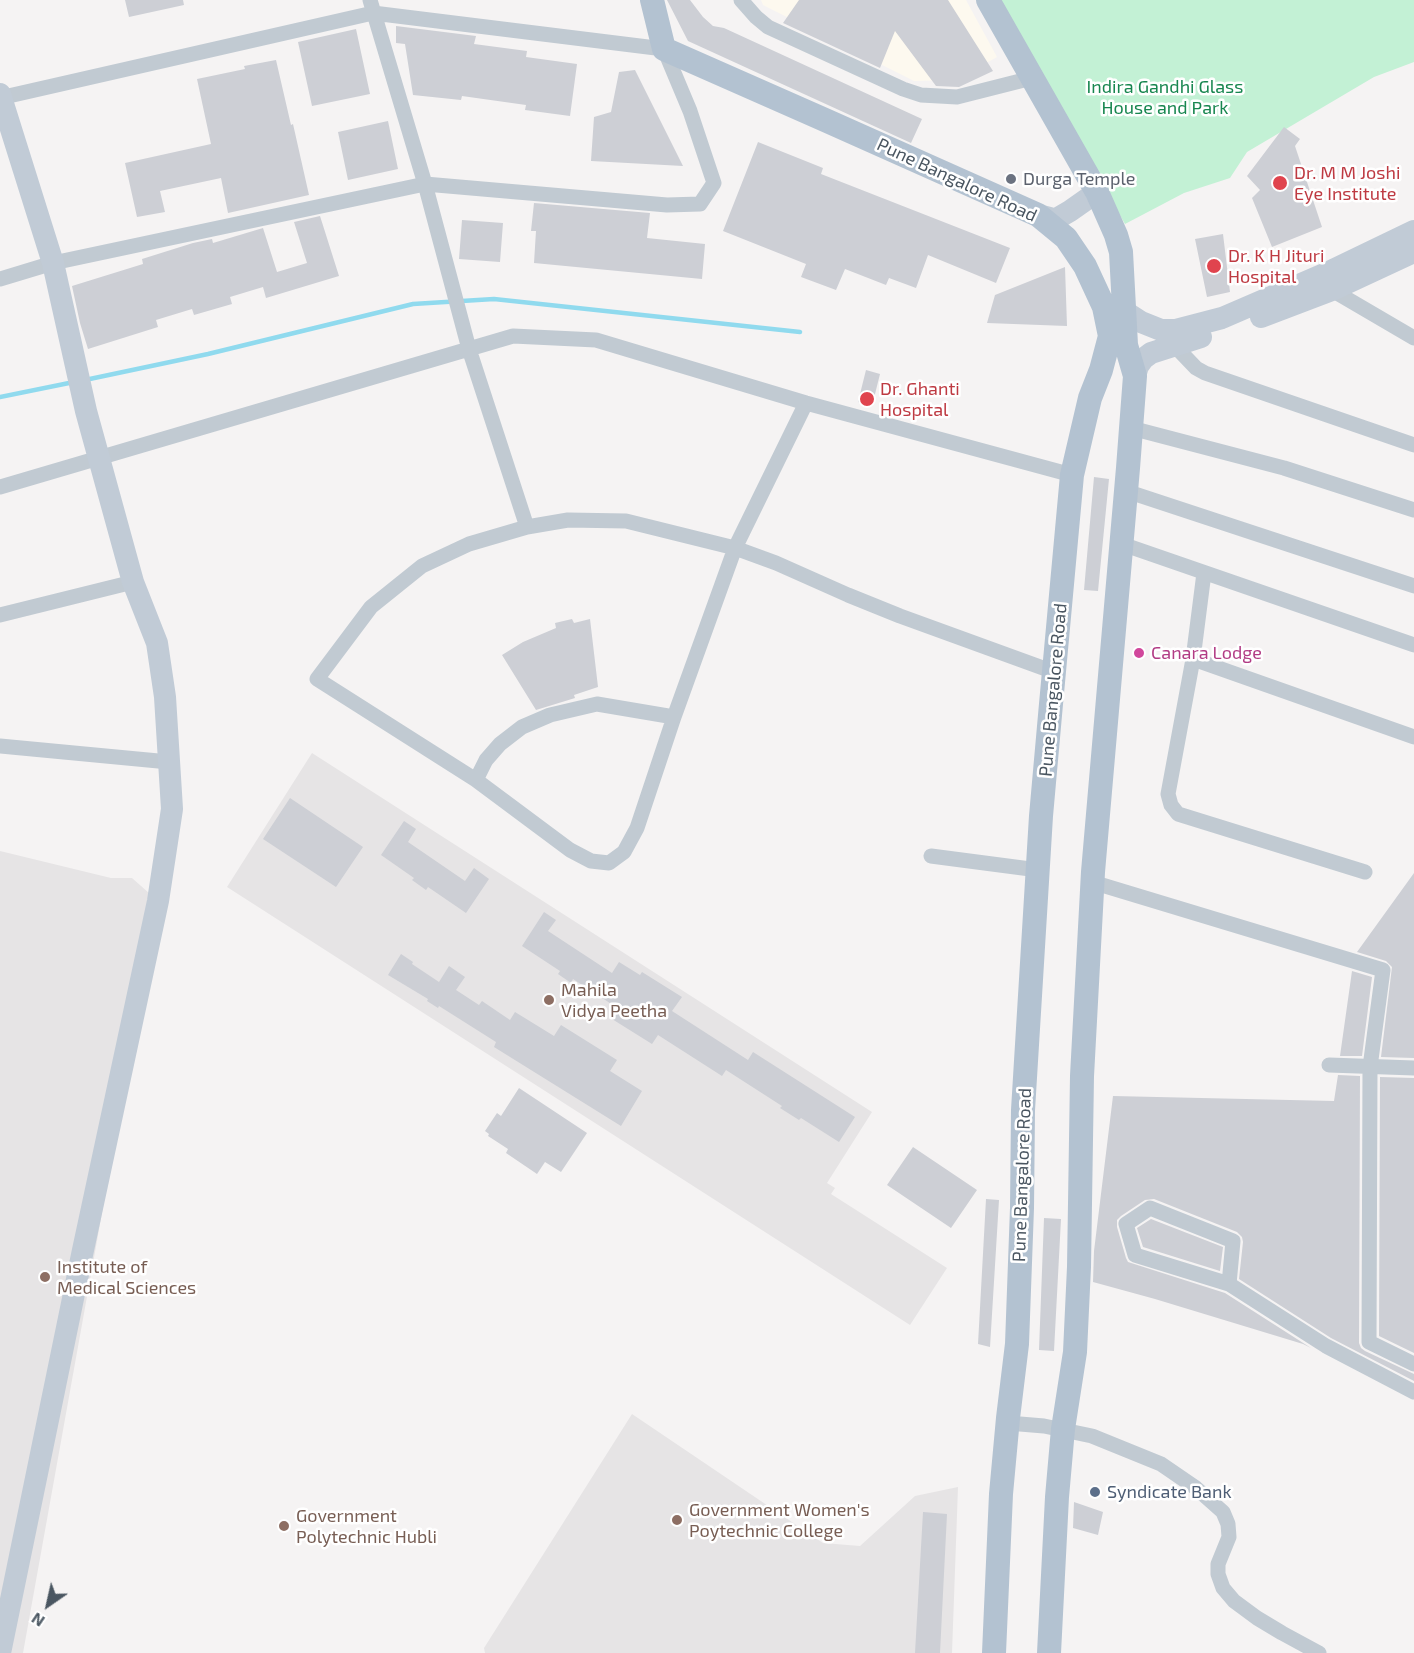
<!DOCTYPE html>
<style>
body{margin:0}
#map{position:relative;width:1414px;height:1653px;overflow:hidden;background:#f5f3f3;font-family:"Exo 2",sans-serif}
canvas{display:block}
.north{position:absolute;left:18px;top:1575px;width:60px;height:60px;-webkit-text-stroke:4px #fff;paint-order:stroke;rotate:214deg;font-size:16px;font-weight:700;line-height:24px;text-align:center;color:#4a5661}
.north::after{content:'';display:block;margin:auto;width:21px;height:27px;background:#4a5661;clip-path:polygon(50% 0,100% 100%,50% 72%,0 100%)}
</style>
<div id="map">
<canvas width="1414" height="1653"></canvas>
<div class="north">N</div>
</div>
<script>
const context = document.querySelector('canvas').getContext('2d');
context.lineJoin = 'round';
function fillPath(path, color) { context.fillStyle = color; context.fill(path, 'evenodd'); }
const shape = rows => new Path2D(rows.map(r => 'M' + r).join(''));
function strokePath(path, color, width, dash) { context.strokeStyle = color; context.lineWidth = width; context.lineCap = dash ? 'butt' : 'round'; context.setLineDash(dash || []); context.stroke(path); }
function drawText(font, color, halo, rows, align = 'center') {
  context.font = font + ' "Exo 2",sans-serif'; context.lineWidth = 5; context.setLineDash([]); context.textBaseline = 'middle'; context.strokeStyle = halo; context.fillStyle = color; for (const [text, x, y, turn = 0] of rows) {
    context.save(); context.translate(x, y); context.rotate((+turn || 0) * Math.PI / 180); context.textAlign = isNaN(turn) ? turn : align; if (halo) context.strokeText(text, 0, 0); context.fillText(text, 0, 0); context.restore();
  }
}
fillPath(shape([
 [761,0,966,0,997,57,956,80,914,81,763,5]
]), '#fdf9ef');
fillPath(shape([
 [312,753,872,1112,827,1183,835,1188,831,1194,947,1268,910,1325,227,887],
 [0,851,111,878,132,878,158,901,23,1653,0,1653],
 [632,1414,823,1543,860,1546,915,1496,958,1487,952,1653,485,1653,484,1648]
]), '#e6e4e5');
fillPath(shape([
 [997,0,1414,0,1414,62,1374,77,1247,152,1230,178,1184,193,1125,224]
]), '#c3f1d5');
strokePath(shape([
 [85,380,208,354,413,304,494,299,800,332],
 [0,397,74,382]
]), '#90daee', 4.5);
fillPath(shape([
 [125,0,183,0,184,5,129,17],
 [667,0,690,0,703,17,713,26,724,28,922,119,911,143,688,41],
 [799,0,948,0,993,71,959,87,936,86,895,31,880,68,783,23],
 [396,26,476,36,474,44,527,51,526,57,577,64,570,116,525,110,526,105,462,96,461,100,413,95,405,44,396,43],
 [356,29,370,94,312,106,298,42],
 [276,60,291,125,293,124,309,195,228,213,221,178,160,191,165,212,137,217,125,163,211,144,197,79,245,69,244,66],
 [635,70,683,166,591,161,594,117,611,112,619,72],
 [388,121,398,169,348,180,338,132],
 [1284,127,1300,139,1295,146,1322,227,1272,247,1252,198,1260,190,1247,176],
 [758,142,823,168,821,174,1010,248,996,283,928,255,916,288,889,278,886,285,845,269,836,290,801,277,806,264,723,231],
 [534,203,650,213,647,238,705,244,702,279,534,263,536,231,531,231],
 [320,216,339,276,266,298,263,287,230,297,232,304,194,315,192,309,156,320,158,327,88,349,80,323,72,286,143,264,142,259,193,243,212,239,213,243,263,228,277,272,307,263,294,222],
 [462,220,503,223,500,262,459,259],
 [1223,234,1230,292,1207,297,1195,239],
 [1065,267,1067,326,987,323,995,295],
 [866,370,880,374,872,406,858,402],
 [1094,477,1109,479,1098,591,1084,590],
 [572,619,574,623,590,619,598,687,574,695,575,698,536,710,502,655,523,642,556,628,555,623],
 [290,798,363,847,336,887,263,839],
 [404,821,416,829,408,842,465,881,474,868,489,879,466,913,428,887,426,890,412,880,414,878,381,855],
 [1414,873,1414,1058,1381,1057,1392,967,1386,961,1357,952],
 [544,912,556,920,548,931,612,973,619,962,640,975,642,972,682,997,672,1011,748,1060,753,1052,855,1117,839,1142,801,1118,799,1120,780,1108,782,1106,726,1070,722,1076,658,1035,652,1044,612,1019,619,1009,573,979,571,983,558,974,560,971,522,946],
 [401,954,413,962,412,964,439,982,449,966,465,977,456,990,479,1005,482,1001,510,1020,515,1012,554,1036,561,1025,617,1060,610,1071,642,1091,621,1126,494,1047,496,1042,439,1006,438,1008,427,1001,428,999,388,975],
 [1352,971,1372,977,1362,1056,1340,1056],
 [1338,1075,1360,1076,1359,1343,1361,1348,1365,1351,1414,1374,1414,1381,1331,1338,1239,1279,1243,1242,1242,1237,1237,1232,1154,1199,1145,1200,1121,1216,1117,1220,1117,1227,1126,1258,1128,1262,1225,1293,1311,1348,1303,1344,1155,1299,1093,1282,1094,1251,1113,1096,1334,1101],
 [1380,1077,1414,1078,1414,1353,1379,1336],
 [519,1088,587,1133,561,1172,545,1162,537,1174,506,1153,508,1149,488,1136,489,1134,485,1131,497,1113,501,1116],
 [913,1147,977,1190,951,1228,887,1185],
 [986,1199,999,1200,990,1347,978,1344],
 [1044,1218,1061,1219,1054,1351,1039,1350],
 [1151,1219,1223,1247,1220,1271,1143,1247,1137,1228],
 [1074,1502,1103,1512,1098,1535,1073,1528],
 [923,1512,947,1514,940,1653,915,1653]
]), '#cdcfd5');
strokePath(shape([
 [370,0,425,184,469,349,527,527],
 [741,0,756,17,768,27,903,89,921,95,957,97,1032,78],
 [0,98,373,13,664,49,690,111,714,183,700,204,667,205,425,184,53,263,0,279],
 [1332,290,1414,338],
 [1174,345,1196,368,1205,373,1414,445],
 [806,403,735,548,674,717,637,828,624,852,609,863,591,861,570,850,476,780,317,679,371,607,422,566,469,544,527,527,568,520,626,521,735,548,776,563,848,595,900,616,1054,672],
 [1131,428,1284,468,1414,510],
 [0,487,513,336,596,340,806,403,1072,475],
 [1126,491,1414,586],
 [1122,544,1414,645],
 [1204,573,1193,659,1414,737],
 [0,615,133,582],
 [1193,659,1168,794,1171,805,1178,814,1365,872],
 [0,746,169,762],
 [476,780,486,760,500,744,522,727,550,715,597,704,674,717],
 [931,856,1038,870],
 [1092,882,1383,970,1370,1067,1369,1342,1414,1364],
 [1329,1065,1414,1068],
 [1229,1284,1233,1241,1150,1208,1126,1224,1135,1255,1229,1284,1326,1346,1414,1392],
 [1008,1423,1044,1426,1092,1436,1161,1464,1196,1488,1223,1512,1228,1524,1229,1537,1218,1564,1218,1574,1223,1588,1234,1601,1257,1618,1282,1633,1319,1653]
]), '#c1cad2', 15);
strokePath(shape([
 [0,94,53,263,86,411,133,582,157,643,165,697,172,809,158,901,83,1250,0,1653],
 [1038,215,1053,219,1058,218,1070,211,1097,192],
 [1124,311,1141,322,1161,330,1176,330,1222,318,1331,271,1414,231],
 [1261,317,1332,290,1414,252],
 [1135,376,1138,366,1143,359,1151,353,1201,337]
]), '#c1cbd6', 22);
strokePath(shape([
 [652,0,664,49,825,120,1038,215,1066,238,1085,266,1104,307,1110,336,1101,370,1090,398,1072,475,1051,704,1041,816,1023,1110,1022,1208,1017,1344,1008,1418,1001,1494,994,1653],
 [988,0,1097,192,1116,235,1121,252,1126,345,1135,376,1128,468,1093,872,1082,1076,1079,1267,1075,1352,1063,1429,1057,1497,1049,1653]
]), '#b3c2d1', 24);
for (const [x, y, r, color] of [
 [1011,179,6,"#6b7280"],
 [1280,183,8,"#e0444e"],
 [1214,266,8,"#e0444e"],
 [867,399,8,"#e0444e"],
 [1139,653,6,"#d1479c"],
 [549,1000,6,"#8d6e63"],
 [45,1277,6,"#8d6e63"],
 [1095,1492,6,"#5c6f8a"],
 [677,1520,6,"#8d6e63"],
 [284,1526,6,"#8d6e63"]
]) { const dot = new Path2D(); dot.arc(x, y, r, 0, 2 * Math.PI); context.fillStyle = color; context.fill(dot); strokePath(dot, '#fff', 2); }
drawText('18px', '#17864f', '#fff', [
 ["Indira Gandhi Glass",1165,87],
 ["House and Park",1165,108]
]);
drawText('18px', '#be3a42', '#fff', [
 ["Dr. M M Joshi",1294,173],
 ["Eye Institute",1294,194],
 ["Dr. K H Jituri",1228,256],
 ["Hospital",1228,277],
 ["Dr. Ghanti",880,389],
 ["Hospital",880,410]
], 'left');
drawText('18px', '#5b616d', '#fff', [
 ["Durga Temple",1023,179]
], 'left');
drawText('18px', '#4a5661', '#fff', [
 ["Pune Bangalore Road",957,180,25],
 ["Pune Bangalore Road",1053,690,-85],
 ["Pune Bangalore Road",1022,1175,-88]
]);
drawText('18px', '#b23c85', '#fff', [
 ["Canara Lodge",1151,653]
], 'left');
drawText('18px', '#785e54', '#fff', [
 ["Mahila",561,990],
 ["Vidya Peetha",561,1011],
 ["Institute of",57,1267],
 ["Medical Sciences",57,1288],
 ["Government Women's",689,1510],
 ["Poytechnic College",689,1531],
 ["Government",296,1516],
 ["Polytechnic Hubli",296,1537]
], 'left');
drawText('18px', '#4e5e75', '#fff', [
 ["Syndicate Bank",1107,1492]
], 'left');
</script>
